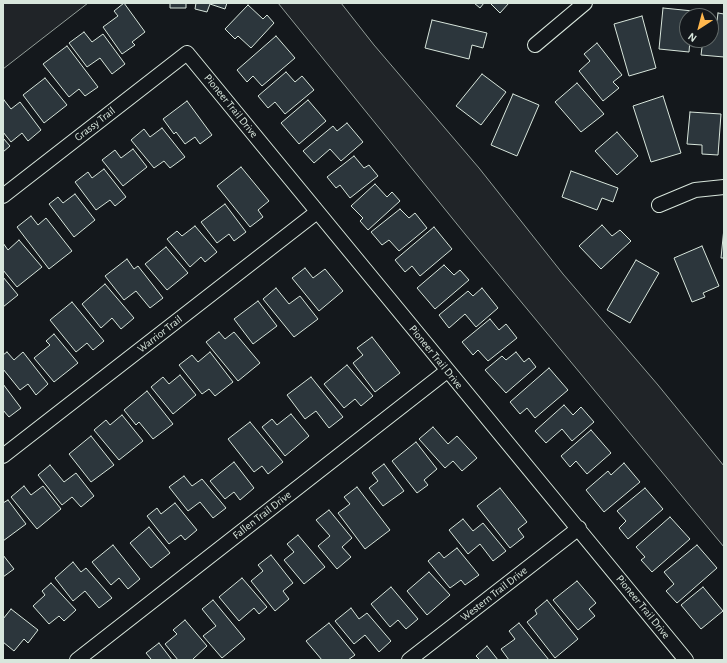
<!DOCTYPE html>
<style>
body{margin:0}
#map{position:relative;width:727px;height:663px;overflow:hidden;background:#14181c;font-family:"Alegreya Sans",sans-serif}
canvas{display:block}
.frame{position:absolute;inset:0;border:4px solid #d8e6dc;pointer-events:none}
.north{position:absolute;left:679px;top:8px;width:40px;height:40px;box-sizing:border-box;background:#14181c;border:1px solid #626a69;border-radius:50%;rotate:216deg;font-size:11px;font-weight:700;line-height:16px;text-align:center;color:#d8e6dc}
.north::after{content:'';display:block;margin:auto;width:14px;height:18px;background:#ffb74d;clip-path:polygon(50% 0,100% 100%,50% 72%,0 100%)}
</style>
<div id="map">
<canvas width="727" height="663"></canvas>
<div class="frame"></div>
<div class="north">N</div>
</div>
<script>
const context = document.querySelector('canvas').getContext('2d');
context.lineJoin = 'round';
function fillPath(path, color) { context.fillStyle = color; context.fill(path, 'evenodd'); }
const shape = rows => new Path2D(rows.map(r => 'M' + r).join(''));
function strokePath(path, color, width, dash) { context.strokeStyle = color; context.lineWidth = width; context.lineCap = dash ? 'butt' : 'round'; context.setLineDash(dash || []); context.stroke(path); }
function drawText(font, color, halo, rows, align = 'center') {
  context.font = font + ' "Alegreya Sans",sans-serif'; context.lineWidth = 3; context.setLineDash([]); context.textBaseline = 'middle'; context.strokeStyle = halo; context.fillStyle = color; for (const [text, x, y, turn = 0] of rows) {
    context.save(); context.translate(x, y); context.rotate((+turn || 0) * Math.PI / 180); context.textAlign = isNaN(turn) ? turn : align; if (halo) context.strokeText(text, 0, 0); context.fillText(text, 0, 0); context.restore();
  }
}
const green = shape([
 [3,3,88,3,3,69,3,3],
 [278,3,341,3,374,45,479,168,563,274,658,385,724,466,724,547,465,234,278,3]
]);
fillPath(green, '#202428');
strokePath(green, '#939e99', 1);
const building = shape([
 [124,3,145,32,132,42,135,45,122,54,103,27,118,16,114,11,124,3],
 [170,3,186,3,186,8,170,8,170,3],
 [196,3,227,3,225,9,210,4,207,12,195,9,196,3],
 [474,3,484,3,480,8,474,3],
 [490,3,509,3,500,13,490,3],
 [248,5,263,19,267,15,274,23,251,48,238,36,235,39,225,29,248,5],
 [663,8,693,11,693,16,687,16,687,40,690,40,689,52,659,49,663,8],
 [718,13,724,14,724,57,701,55,703,40,711,40,711,28,716,29,718,13],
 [642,16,656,68,629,76,614,24,642,16],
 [432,20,487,33,483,48,472,45,469,59,425,48,432,20],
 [84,32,92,42,103,34,125,64,112,74,100,58,87,67,69,43,84,32],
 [276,36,295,58,262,86,253,76,247,82,237,70,276,36],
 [597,43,622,75,613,82,619,88,603,101,579,71,590,61,584,54,597,43],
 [67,46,98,87,85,96,79,89,69,97,43,64,67,46],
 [286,72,295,82,302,76,314,90,285,114,275,102,268,108,258,96,286,72],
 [482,74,506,92,481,125,456,106,482,74],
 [45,78,67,105,44,123,23,95,45,78],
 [577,83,604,114,581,132,555,102,577,83],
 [513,94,539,105,517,156,491,145,513,94],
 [663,96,681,153,651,162,633,106,663,96],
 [4,100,11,109,20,102,41,130,28,141,22,133,11,142,3,132,3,101,4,100],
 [308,100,326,121,299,144,281,123,308,100],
 [187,101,212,135,200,144,195,137,185,144,176,132,174,134,163,119,187,101],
 [690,112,721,114,718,155,702,154,702,145,687,144,690,112],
 [347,123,363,142,341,161,330,149,314,163,303,151,333,126,337,131,347,123],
 [162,128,185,157,170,168,164,161,154,168,131,140,144,129,150,137,162,128],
 [617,132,638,156,617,175,595,151,617,132],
 [3,138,10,146,3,152,3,138],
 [133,149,147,167,123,186,102,160,115,150,121,158,133,149],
 [354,156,364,168,369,165,378,176,350,198,340,185,336,188,327,177,354,156],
 [241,167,269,201,258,210,263,217,250,227,217,186,241,167],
 [104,169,126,197,115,206,110,200,96,210,75,182,88,172,92,178,104,169],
 [571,171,618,188,613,202,602,198,597,210,562,197,571,171],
 [375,184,387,197,392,192,400,201,368,230,360,221,363,218,351,206,375,184],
 [75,194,95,220,74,237,49,204,58,197,63,203,75,194],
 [225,204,246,232,234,241,229,234,217,243,201,222,225,204],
 [400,209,409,218,415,213,427,228,399,251,389,240,382,245,371,232,400,209],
 [31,216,38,225,46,218,72,251,49,269,17,227,31,216],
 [602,225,612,236,620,230,631,241,601,269,579,246,602,225],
 [195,226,217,252,205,262,201,257,190,267,167,239,177,231,182,236,195,226],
 [434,227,452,249,420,276,412,266,405,272,395,260,434,227],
 [724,228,724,258,721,258,724,228],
 [19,240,42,267,17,287,3,270,3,243,8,250,19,240],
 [702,246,719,286,703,293,705,297,692,302,674,258,702,246],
 [166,247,188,273,167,290,145,264,166,247],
 [127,259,134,269,138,266,163,298,150,308,136,291,124,300,105,276,127,259],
 [636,260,659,273,630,323,607,310,636,260],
 [444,265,454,275,460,270,469,280,435,309,417,288,444,265],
 [305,268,313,278,325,269,343,291,319,311,292,278,305,268],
 [3,277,18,295,3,307,3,277],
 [105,284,134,318,121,329,112,318,101,328,82,304,105,284],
 [276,288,289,304,300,296,318,319,294,337,263,299,276,288],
 [482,288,498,308,476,327,465,314,449,328,439,315,468,291,473,296,482,288],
 [258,301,277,326,253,344,234,319,258,301],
 [72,302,104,341,93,350,87,343,76,352,50,320,72,302],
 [490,319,499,330,506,324,517,338,488,361,478,350,473,355,462,342,490,319],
 [219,332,225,339,234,332,260,363,238,381,206,342,219,332],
 [54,334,78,363,54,382,34,358,50,345,46,341,54,334],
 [372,337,400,373,375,392,353,363,363,355,357,348,372,337],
 [7,352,14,360,23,352,48,384,36,395,28,384,20,390,3,369,3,355,7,352],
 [210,352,233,382,215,396,209,389,202,394,179,365,192,355,198,362,210,352],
 [516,352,524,362,529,358,536,367,506,393,485,370,502,356,506,360,516,352],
 [347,365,373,396,361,406,355,399,344,408,324,384,347,365],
 [549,368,568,390,535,418,527,408,520,414,510,402,549,368],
 [180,375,196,395,173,414,151,387,163,377,169,384,180,375],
 [311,377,343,417,329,428,316,411,305,419,287,395,311,377],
 [3,384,21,408,9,417,3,410,3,384],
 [147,391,173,424,153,439,139,422,136,425,124,410,147,391],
 [564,405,573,415,581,407,594,422,572,441,562,429,546,443,535,431,564,405],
 [291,414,309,436,285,456,262,427,272,419,277,425,291,414],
 [122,415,143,441,119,460,94,430,106,420,110,425,122,415],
 [250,422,283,462,268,474,262,466,254,472,228,439,250,422],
 [433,427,448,444,457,436,477,458,462,471,453,461,445,468,419,439,433,427],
 [591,430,611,453,587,474,576,461,570,467,561,456,591,430],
 [91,436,114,465,91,482,69,454,91,436],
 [416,442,437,469,424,480,428,485,417,493,392,461,416,442],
 [234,462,254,488,240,500,234,492,225,499,210,481,234,462],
 [624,463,640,482,604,512,586,490,608,471,611,475,624,463],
 [384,464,404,491,383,506,369,488,378,481,372,473,384,464],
 [50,465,64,482,76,473,94,496,81,507,72,497,62,505,38,475,50,465],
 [184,476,192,486,202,479,226,508,213,518,200,502,188,511,169,487,184,476],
 [24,486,31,495,43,486,61,509,37,529,11,497,24,486],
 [357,487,390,530,365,549,338,513,350,504,344,497,357,487],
 [500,488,527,522,518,529,524,537,510,548,477,506,500,488],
 [645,488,663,509,628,539,619,528,626,521,617,511,645,488],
 [8,500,26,524,3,541,3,503,8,500],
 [175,503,197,530,185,540,181,535,169,544,147,516,157,508,161,514,175,503],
 [329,510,352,538,342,547,351,557,337,569,318,546,330,536,316,520,329,510],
 [670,517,690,539,652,572,641,560,645,557,636,547,670,517],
 [463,519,473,531,483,523,506,551,493,561,480,544,468,554,449,530,463,519],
 [149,527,170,553,151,568,130,543,149,527],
 [298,535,325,567,304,584,284,560,294,552,287,544,298,535],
 [113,545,140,579,128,589,119,578,111,585,92,562,113,545],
 [697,545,717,568,677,603,666,591,674,584,664,572,697,545],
 [457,548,479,575,465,585,461,580,450,588,428,561,439,552,444,558,457,548],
 [3,555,14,569,3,577,3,555],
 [271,555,293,583,283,591,289,599,275,611,251,581,263,571,258,565,271,555],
 [73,562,81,572,86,568,112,598,99,608,85,591,73,601,55,578,73,562],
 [429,572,450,595,427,615,407,591,429,572],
 [242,578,267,607,259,614,254,608,239,621,219,597,242,578],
 [577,581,596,603,589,609,595,616,578,630,553,600,577,581],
 [51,583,76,610,64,621,59,616,49,624,33,606,45,595,42,591,51,583],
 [391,587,418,619,406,629,398,620,390,627,371,604,391,587],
 [703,587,723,611,701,629,681,605,703,587],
 [213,600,245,639,222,658,203,636,216,626,202,609,213,600],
 [547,600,578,639,555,658,527,622,537,614,535,610,547,600],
 [351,608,359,619,367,613,391,641,379,652,365,635,354,644,335,621,351,608],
 [11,609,38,630,28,643,24,639,14,651,3,642,3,619,11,609],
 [185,620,207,646,193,659,194,660,178,660,165,644,177,634,173,630,185,620],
 [329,623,355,655,348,660,322,660,306,641,329,623],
 [519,623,549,660,509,660,501,649,515,639,509,631,519,623],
 [159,643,172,660,150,660,151,659,146,653,159,643],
 [487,646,498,660,477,660,479,659,476,656,487,646]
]);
fillPath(building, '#2c363c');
strokePath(building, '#d8e6dc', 1);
const minor = shape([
 [535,45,585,3],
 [3,196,187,53,686,660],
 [659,205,695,190,724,187],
 [3,456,317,212],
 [77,660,447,371],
 [409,660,579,528]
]);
strokePath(minor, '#d8e6dc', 16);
strokePath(minor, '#14181c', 14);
drawText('11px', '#d8e6dc', '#14181c', [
 ["Pioneer Trail Drive",231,106,51],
 ["Grassy Trail",95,124,-38],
 ["Warrior Trail",160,334,-38],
 ["Pioneer Trail Drive",436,357,51],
 ["Fallen Trail Drive",262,515,-38],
 ["Western Trail Drive",494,594,-38],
 ["Pioneer Trail Drive",643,607,51]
]);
</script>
